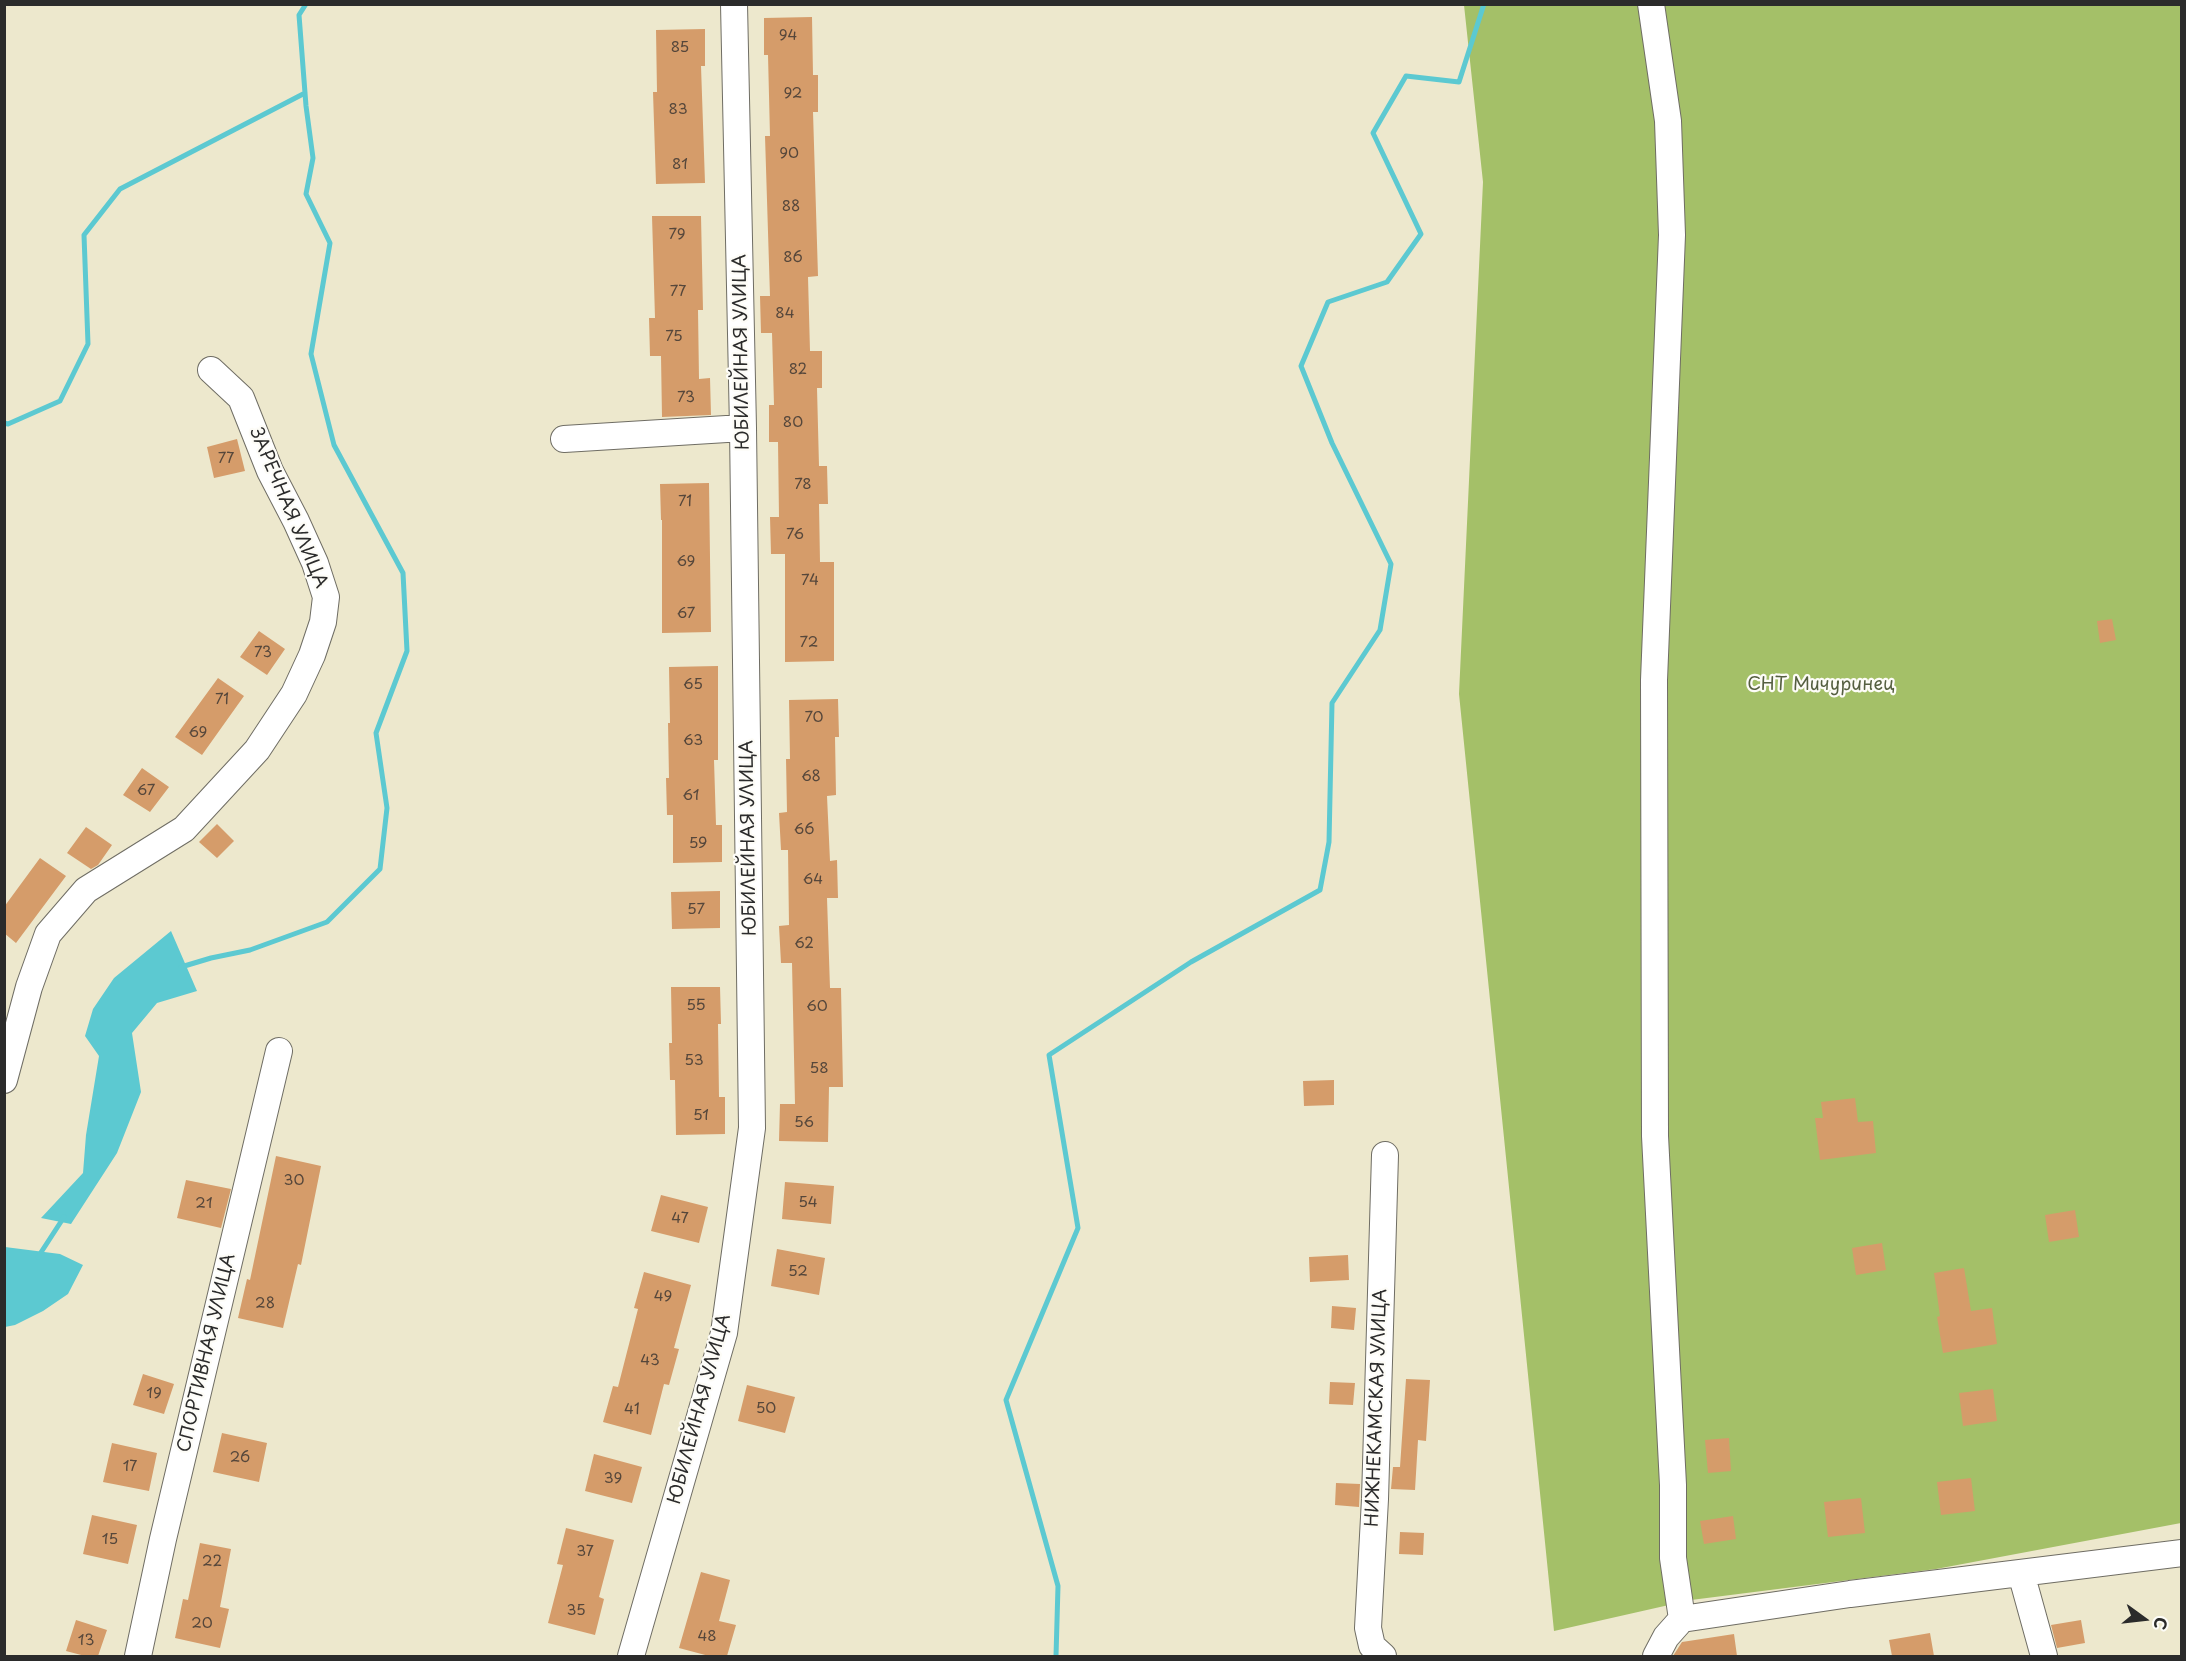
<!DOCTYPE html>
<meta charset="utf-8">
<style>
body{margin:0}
#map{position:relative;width:2186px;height:1661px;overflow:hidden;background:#ede8cd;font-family:"Playpen Sans",sans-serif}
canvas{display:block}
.frame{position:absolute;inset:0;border:6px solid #2b2b2b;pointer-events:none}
.north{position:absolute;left:2114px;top:1589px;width:60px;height:60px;-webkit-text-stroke:4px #fdfcf7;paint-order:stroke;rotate:105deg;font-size:16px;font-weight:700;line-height:24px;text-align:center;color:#2b2b2b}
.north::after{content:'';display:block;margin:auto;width:21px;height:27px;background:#2b2b2b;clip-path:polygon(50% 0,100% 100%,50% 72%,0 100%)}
</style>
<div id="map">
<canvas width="2186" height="1661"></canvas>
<div class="frame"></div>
<div class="north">С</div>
</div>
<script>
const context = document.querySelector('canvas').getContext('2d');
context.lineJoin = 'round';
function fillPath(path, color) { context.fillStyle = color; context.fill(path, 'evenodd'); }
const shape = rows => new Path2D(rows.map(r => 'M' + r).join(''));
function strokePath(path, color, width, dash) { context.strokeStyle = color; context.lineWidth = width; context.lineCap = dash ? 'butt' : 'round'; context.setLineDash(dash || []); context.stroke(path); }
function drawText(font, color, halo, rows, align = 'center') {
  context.font = font + ' "Playpen Sans",sans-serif'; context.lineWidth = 4.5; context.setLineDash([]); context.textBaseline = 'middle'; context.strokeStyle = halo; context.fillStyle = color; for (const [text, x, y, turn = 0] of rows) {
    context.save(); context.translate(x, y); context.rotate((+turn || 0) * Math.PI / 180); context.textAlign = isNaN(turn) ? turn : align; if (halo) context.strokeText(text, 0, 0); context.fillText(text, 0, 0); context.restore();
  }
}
fillPath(shape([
 [1464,5,2181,5,2181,1523,1936,1569,1691,1600,1554,1631,1459,694,1483,182]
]), '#a4c068');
fillPath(shape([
 [171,931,197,991,157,1003,132,1033,141,1092,117,1153,71,1224,41,1218,83,1173,86,1135,99,1056,85,1036,93,1009,114,978],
 [5,1247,60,1254,83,1265,68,1294,43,1311,15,1325,5,1327]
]), '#5cc9d1');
strokePath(shape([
 [4,423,8,424,60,401,88,344,84,235,120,189,305,93],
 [181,967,211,958,250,950,327,922,380,869,387,808,376,733,407,651,403,573,334,445,311,354,330,243,306,194,313,158,306,106,299,15,306,4],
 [38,1257,64,1217],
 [1056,1656,1058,1586,1006,1400,1078,1228,1049,1055,1191,962,1320,890,1329,842,1332,703,1380,630,1391,564,1332,443,1301,366,1328,302,1387,282,1421,234,1373,133,1406,76,1459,82,1484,4]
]), '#5cc9d1', 5);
fillPath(shape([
 [812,17,813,75,818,75,818,112,813,112,818,276,808,277,810,351,822,351,822,388,817,388,819,466,827,466,828,504,819,504,820,562,834,562,834,661,785,662,785,554,771,554,770,517,779,517,778,442,769,442,769,405,774,405,772,333,761,333,760,296,770,296,765,136,770,136,768,55,764,55,764,18],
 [705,29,705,66,701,66,705,183,656,184,653,92,657,92,656,30],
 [652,216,701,216,703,310,698,310,699,379,710,378,711,415,662,417,661,356,650,356,649,318,655,318],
 [237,439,245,471,214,478,207,447],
 [709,483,711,632,662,633,662,520,661,520,660,484],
 [2112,619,2116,640,2100,643,2097,621],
 [259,631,285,649,267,675,240,657],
 [718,666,718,760,714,760,716,825,722,825,722,862,673,863,673,815,667,815,666,778,669,778,668,723,670,723,669,667],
 [218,678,244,696,202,755,175,737],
 [838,699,839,737,835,737,836,795,827,796,830,861,837,860,838,898,827,898,830,988,841,988,843,1087,829,1087,828,1142,779,1141,780,1104,795,1104,792,963,781,963,779,926,789,925,788,850,781,850,779,813,787,812,786,759,790,759,789,700],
 [142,768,169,787,150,812,123,795],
 [217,824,234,841,217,858,199,842],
 [86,827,112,845,98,865,91,869,67,853],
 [40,858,66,876,16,943,4,933,4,907],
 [720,891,720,928,672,929,671,892],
 [671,987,720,987,721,1024,718,1024,719,1097,725,1097,725,1134,676,1135,675,1080,670,1080,669,1043,672,1043],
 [1334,1080,1334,1105,1304,1106,1303,1081],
 [1855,1098,1858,1122,1873,1121,1876,1153,1820,1160,1815,1118,1823,1118,1821,1102],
 [276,1156,321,1166,301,1265,298,1264,283,1328,238,1318,247,1279,250,1280],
 [186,1180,231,1189,221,1228,177,1218],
 [785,1182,834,1186,831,1224,782,1219],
 [661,1195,708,1207,699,1243,651,1231],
 [2075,1210,2079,1237,2049,1242,2045,1215],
 [1882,1243,1886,1270,1856,1275,1852,1248],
 [777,1249,825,1258,819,1295,771,1286],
 [1348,1255,1349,1280,1310,1282,1309,1257],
 [1964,1268,1971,1311,1992,1308,1997,1344,1943,1353,1937,1317,1940,1316,1934,1273],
 [644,1272,691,1285,674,1348,679,1349,669,1385,664,1384,651,1435,603,1422,613,1386,618,1387,638,1309,634,1308],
 [1332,1306,1356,1308,1354,1330,1331,1328],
 [143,1374,174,1384,164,1414,133,1405],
 [1406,1379,1430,1380,1426,1441,1418,1440,1415,1490,1391,1489,1393,1467,1400,1467],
 [1330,1382,1355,1383,1353,1405,1329,1404],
 [747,1385,795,1397,785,1433,738,1421],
 [1993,1389,1997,1421,1963,1426,1959,1393],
 [222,1433,267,1443,259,1482,213,1472],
 [1729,1438,1731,1471,1708,1473,1705,1440],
 [112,1443,157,1453,149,1491,103,1482],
 [594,1454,642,1467,632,1503,585,1491],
 [1971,1478,1975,1511,1941,1515,1937,1482],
 [1336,1483,1360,1484,1359,1507,1335,1505],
 [1861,1498,1865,1533,1828,1537,1824,1502],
 [92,1515,137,1525,128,1564,83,1554],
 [1733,1516,1736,1539,1704,1544,1700,1521],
 [566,1528,614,1540,599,1597,604,1599,595,1635,548,1623,563,1565,557,1564],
 [1400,1532,1424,1533,1423,1555,1399,1554],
 [200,1543,231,1549,220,1607,229,1609,220,1648,175,1638,183,1599,188,1600],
 [701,1572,730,1580,719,1621,736,1625,727,1656,709,1656,679,1648],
 [76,1620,107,1630,98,1656,85,1656,66,1651],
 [2081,1620,2085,1643,2057,1648,2051,1625],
 [1930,1633,1934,1656,1892,1656,1889,1640],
 [1734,1634,1737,1656,1673,1656,1682,1642]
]), '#d59c6a');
const minor = shape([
 [1651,4,1668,121,1672,235,1654,680,1655,1136,1673,1485,1673,1558,1682,1619],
 [564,439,743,428],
 [4,1080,29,987,48,934,86,890,184,829,257,750,294,694,312,655,323,622,326,597,315,563,296,521,270,471,241,398,211,370],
 [2021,1573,2044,1656],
 [138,1656,163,1539,279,1051],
 [631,1656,724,1333,752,1128,743,428,734,4],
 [1383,1656,1372,1646,1368,1628,1375,1499,1385,1155],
 [1656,1656,1666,1637,1682,1619,1850,1594,2182,1553]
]);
strokePath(minor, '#6f6d64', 28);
strokePath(minor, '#fff', 26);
drawText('15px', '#56473b', null, [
 ["94",788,36],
 ["85",680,48],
 ["92",793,94],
 ["83",678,110],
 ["90",789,154],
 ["81",680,165],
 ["88",791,207],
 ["79",677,235],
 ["86",793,258],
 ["77",678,292],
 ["84",785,314],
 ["75",674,337],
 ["82",798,370],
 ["73",686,398],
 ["80",793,423],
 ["77",226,459],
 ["78",803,485],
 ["71",685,502],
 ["76",795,535],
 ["69",686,562],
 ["74",810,581],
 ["67",686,614],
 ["72",809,643],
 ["73",263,653],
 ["65",693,685],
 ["71",222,700],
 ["70",814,718],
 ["69",198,733],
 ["63",693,741],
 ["68",811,777],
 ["67",146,791],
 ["61",691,796],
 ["66",804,830],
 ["59",698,844],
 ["64",813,880],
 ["57",696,910],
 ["62",804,944],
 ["55",696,1006],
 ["60",817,1007],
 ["53",694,1061],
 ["58",819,1069],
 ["51",701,1116],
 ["56",804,1123],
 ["30",294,1181],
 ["54",808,1203],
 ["21",204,1204],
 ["47",680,1219],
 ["52",798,1272],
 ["49",663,1297],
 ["28",265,1304],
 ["43",650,1361],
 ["19",154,1394],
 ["50",766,1409],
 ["41",632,1410],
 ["26",240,1458],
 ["17",130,1467],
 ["39",613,1479],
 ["15",110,1540],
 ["37",585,1552],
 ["22",212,1562],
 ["35",576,1611],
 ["20",202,1624],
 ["48",707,1637],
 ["13",86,1641]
]);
drawText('18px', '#2b2b2b', '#fdfcf7', [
 ["ЮБИЛЕЙНАЯ УЛИЦА",742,352,-91],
 ["ЗАРЕЧНАЯ УЛИЦА",288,508,67],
 ["ЮБИЛЕЙНАЯ УЛИЦА",749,838,-91],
 ["СПОРТИВНАЯ УЛИЦА",207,1353,-77],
 ["НИЖНЕКАМСКАЯ УЛИЦА",1377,1408,-88],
 ["ЮБИЛЕЙНАЯ УЛИЦА",700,1409,-75]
]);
drawText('18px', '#555f40', '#fdfcf7', [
 ["СНТ Мичуринец",1821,685]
]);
</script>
